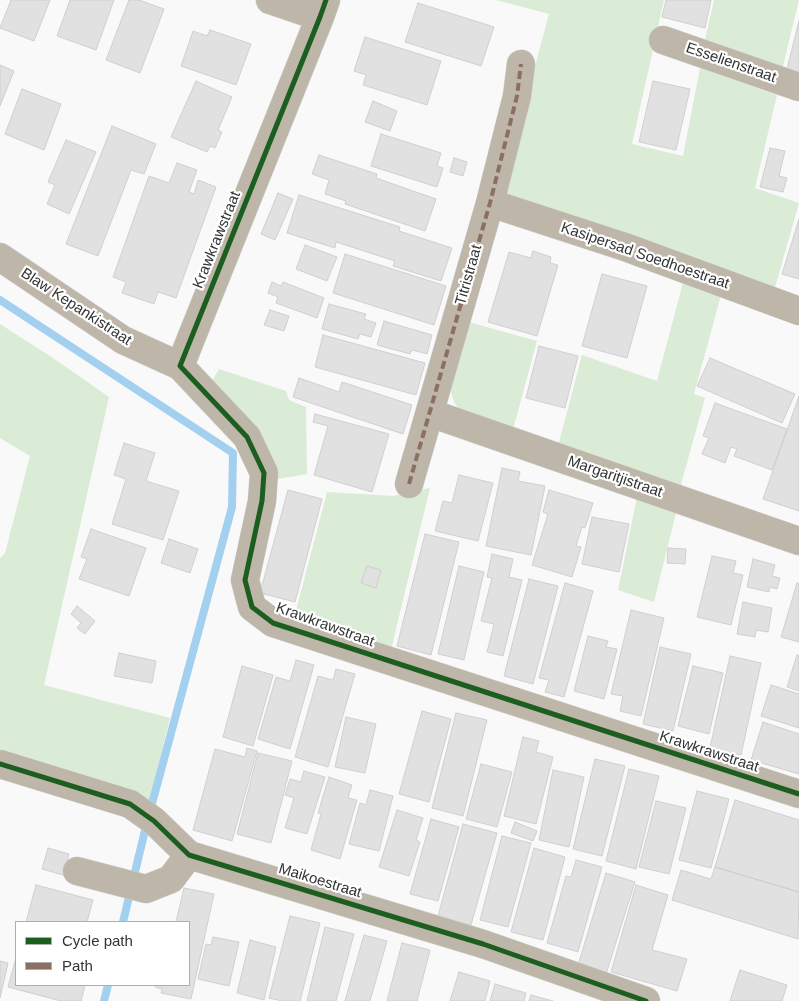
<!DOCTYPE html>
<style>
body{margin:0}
#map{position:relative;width:799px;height:1001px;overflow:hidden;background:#f9f9fa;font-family:Helvetica,sans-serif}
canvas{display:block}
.legend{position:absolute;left:15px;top:921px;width:175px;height:65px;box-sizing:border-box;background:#fff;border:1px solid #adaeae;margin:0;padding:6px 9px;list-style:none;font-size:15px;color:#333434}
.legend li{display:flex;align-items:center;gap:10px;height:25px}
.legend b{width:25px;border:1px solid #adaeae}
</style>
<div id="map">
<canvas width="799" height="1001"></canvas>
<ul class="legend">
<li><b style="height:6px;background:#1b5e20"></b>Cycle path</li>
<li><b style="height:6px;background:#8d6e63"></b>Path</li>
</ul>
</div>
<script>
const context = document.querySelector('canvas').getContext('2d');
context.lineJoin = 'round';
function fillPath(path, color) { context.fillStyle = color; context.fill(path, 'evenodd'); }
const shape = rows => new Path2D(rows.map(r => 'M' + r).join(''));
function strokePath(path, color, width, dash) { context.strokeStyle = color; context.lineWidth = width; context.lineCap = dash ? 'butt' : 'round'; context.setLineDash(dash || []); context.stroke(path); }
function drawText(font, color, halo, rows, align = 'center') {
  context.font = font + ' Helvetica,sans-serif'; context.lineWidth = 4.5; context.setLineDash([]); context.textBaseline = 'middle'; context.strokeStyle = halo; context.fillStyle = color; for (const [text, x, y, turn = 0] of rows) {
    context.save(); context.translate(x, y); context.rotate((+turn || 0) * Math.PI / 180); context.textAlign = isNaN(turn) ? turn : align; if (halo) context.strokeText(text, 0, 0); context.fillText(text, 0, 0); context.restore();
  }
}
fillPath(shape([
 [496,0,664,0,632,144,683,156,700,68,777,95,755,188,799,203,774,291,507,197,504,183,549,14],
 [714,0,799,0,782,70,704,44],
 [685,275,723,288,694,394,705,398,680,488,558,446,582,355,657,381],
 [465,321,537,341,512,433,463,414,454,402,451,392,449,377],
 [0,324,53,358,109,397,44,685,170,718,149,802,0,762,0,558,5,553,30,456,0,438],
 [219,369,286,391,289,400,306,407,307,474,272,480,210,384],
 [430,488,391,650,294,618,327,492,393,496],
 [638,492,678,505,654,602,618,590]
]), '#daebd6');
strokePath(shape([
 [0,300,233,453,232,507,150,811],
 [123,922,147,822],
 [104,1001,108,985]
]), '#a2d0ee', 8);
const building = shape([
 [11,0,50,0,34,41,0,28,11,0],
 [70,0,114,0,96,50,57,36,70,0],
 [129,0,139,0,164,9,140,73,106,60,129,0],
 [666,0,711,0,705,28,662,17,666,0],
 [418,3,494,27,481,66,405,42,418,3],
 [799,21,799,81,785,77,799,21],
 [210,30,251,44,236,85,181,66,193,31,207,36,210,30],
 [365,37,441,61,427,105,363,85,366,75,354,71,365,37],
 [0,65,14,71,0,106,0,65],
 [196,81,232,97,218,130,222,132,215,148,210,146,207,152,171,137,196,81],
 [653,81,690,89,676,150,639,142,653,81],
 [22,89,61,104,44,150,5,134,22,89],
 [373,101,397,111,390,131,365,122,373,101],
 [112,126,156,144,144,174,131,170,98,256,66,244,112,126],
 [381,134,441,153,437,166,443,168,437,187,371,166,381,134],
 [66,140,96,152,69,214,47,204,55,185,48,182,66,140],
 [770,148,785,151,779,176,787,178,783,192,760,187,770,148],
 [319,155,377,174,376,178,436,199,425,231,345,204,346,201,325,194,329,180,312,174,319,155],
 [454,158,467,162,463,176,450,172,454,158],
 [177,163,197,170,189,192,194,194,198,180,216,187,176,298,158,292,154,304,122,293,126,282,113,277,149,176,169,183,177,163],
 [278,193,293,199,275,240,261,234,278,193],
 [299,195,400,227,399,231,452,248,441,281,393,266,395,261,336,242,335,248,287,233,299,195],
 [799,219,799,279,782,274,799,219],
 [305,245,337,257,327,281,296,269,305,245],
 [533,251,551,257,550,263,558,265,537,336,488,322,509,252,531,258,533,251],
 [345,254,446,286,434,325,333,293,345,254],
 [602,274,647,286,627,358,582,346,602,274],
 [272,282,281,286,283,282,324,298,317,318,276,303,278,297,268,293,272,282],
 [329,304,366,314,364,319,376,323,371,337,360,334,358,339,322,329,329,304],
 [270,310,289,316,284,331,264,325,270,310],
 [384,321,432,335,427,354,412,350,410,354,377,345,384,321],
 [323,335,425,363,416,395,315,367,323,335],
 [539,346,578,356,565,408,526,398,539,346],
 [710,358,795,394,782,423,697,386,710,358],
 [299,378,339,392,342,382,412,405,403,434,293,397,299,378],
 [799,396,799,511,763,499,799,396],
 [715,403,787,429,772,470,734,456,737,449,731,447,725,463,702,454,709,438,703,436,715,403],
 [315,414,389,434,372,492,314,475,328,426,313,422,315,414],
 [124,443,155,453,146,481,179,491,163,540,112,524,126,479,114,475,124,443],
 [502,468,520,472,518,481,545,486,531,555,486,546,502,468],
 [459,475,493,483,478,541,435,531,443,501,452,503,459,475],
 [288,490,322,499,295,602,260,593,288,490],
 [549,490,593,503,585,528,582,527,576,546,581,547,572,577,532,565,548,514,543,512,549,490],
 [592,517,629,524,619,572,582,564,592,517],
 [91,529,146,548,129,596,79,579,87,559,81,557,91,529],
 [425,534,459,542,431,655,397,646,425,534],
 [169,539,198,549,190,573,161,563,169,539],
 [668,548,686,549,685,564,667,563,668,548],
 [492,554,513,559,509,577,522,580,503,656,487,652,494,624,481,621,492,578,487,577,492,554],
 [712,556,736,561,733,573,743,575,731,625,697,617,712,556],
 [753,559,775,565,772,576,780,578,777,589,770,587,769,592,747,587,753,559],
 [367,566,381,570,376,588,361,583,367,566],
 [459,566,484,572,464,660,438,654,459,566],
 [529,579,558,586,533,684,504,676,529,579],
 [565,583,593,591,564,697,545,692,549,680,539,678,565,583],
 [797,583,799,584,799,642,781,637,797,583],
 [743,602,772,608,768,632,756,630,755,637,737,634,743,602],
 [77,606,95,621,85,634,77,628,81,623,71,614,77,606],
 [631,610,664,618,641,716,620,711,623,696,611,694,631,610],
 [588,636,608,641,606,647,617,649,604,699,574,691,588,636],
 [660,647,691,654,673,731,643,724,660,647],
 [119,653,156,661,152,683,114,676,119,653],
 [797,655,799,656,799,691,787,687,797,655],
 [730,656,761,663,741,755,710,748,730,656],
 [296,660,314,665,290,749,258,739,276,677,290,681,296,660],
 [242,666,273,675,253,746,223,737,242,666],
 [693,666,723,673,709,734,678,726,693,666],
 [336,669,355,674,328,767,295,757,318,676,333,680,336,669],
 [771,685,799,694,799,728,761,716,771,685],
 [422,711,451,719,429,802,399,794,422,711],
 [456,713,487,720,463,816,432,808,456,713],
 [346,717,376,724,365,773,335,767,346,717],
 [763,722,799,734,799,774,751,760,763,722],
 [523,737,539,741,536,752,553,757,536,824,504,816,523,737],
 [247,748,257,751,232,841,193,830,215,749,245,757,247,748],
 [258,753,292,761,271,843,237,834,258,753],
 [595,759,625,766,602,856,573,849,595,759],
 [481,764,512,772,497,827,466,819,481,764],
 [629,769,659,776,636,869,606,861,629,769],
 [553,770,584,777,569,847,539,840,553,770],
 [304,771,325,777,307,834,285,828,294,798,285,795,290,779,301,782,304,771],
 [329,777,352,785,348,798,357,800,340,859,311,850,321,814,318,813,329,777],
 [370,790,393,796,379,851,349,844,360,803,366,805,370,790],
 [697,791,729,799,711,868,679,860,697,791],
 [735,800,799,820,799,892,715,867,735,800],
 [656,801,686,808,669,874,639,867,656,801],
 [397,810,423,818,416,840,420,842,409,876,379,867,397,810],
 [431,819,459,827,438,901,410,894,431,819],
 [515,822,537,831,533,841,511,833,515,822],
 [463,824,497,833,471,925,438,916,463,824],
 [502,836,531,843,508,927,480,920,502,836],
 [48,848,69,854,63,875,42,869,48,848],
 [534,848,565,857,543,940,511,932,534,848],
 [576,860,602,867,578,952,547,943,566,876,571,877,576,860],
 [715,867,799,892,798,939,672,900,681,870,711,879,715,867],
 [606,873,635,882,606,974,578,965,606,873],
 [36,885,93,900,87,922,26,922,36,885],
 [636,885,668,895,652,950,687,959,677,991,611,972,636,885],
 [184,888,214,894,191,999,161,993,162,989,155,987,156,985,189,985,189,922,176,922,184,888],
 [290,916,320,923,300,1001,282,1001,269,998,290,916],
 [325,927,354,934,336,1001,307,1001,325,927],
 [364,935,387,941,370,1001,345,1001,364,935],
 [213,937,239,942,229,986,198,979,206,944,211,945,213,937],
 [250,940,276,947,264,1000,237,993,250,940],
 [402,943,430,950,417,1001,387,1001,402,943],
 [16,958,16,985,85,985,81,1001,61,1001,8,987,16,958],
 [0,961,8,963,0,998,0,961],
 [740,970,787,985,782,1001,730,1001,740,970],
 [459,972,490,981,485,1001,450,1001,459,972],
 [495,984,526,993,524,1001,490,1001,495,984],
 [531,995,553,1001,529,1001,531,995]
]);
fillPath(building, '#e1e1e1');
strokePath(building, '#cfcfd0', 1);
const minor = shape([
 [270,0,320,17],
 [326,0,320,17,180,366,247,437,264,473,262,501,245,580,252,607,273,623,799,794],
 [663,40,799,87],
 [490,203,625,247,799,311],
 [0,257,123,340,180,366],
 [430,413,799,541],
 [409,484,490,203,517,96,521,64],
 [0,764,130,804,154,821,189,855,483,944,646,1001],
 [77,871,146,889,171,879,189,855]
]);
strokePath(minor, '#d5d6d6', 29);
strokePath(minor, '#beb6a9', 28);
strokePath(shape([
 [409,484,490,203,517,96,521,64]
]), '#8d6e63', 4, [8, 4]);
strokePath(shape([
 [326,0,320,17,180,366,247,437,264,473,262,501,245,580,252,607,273,623,799,794],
 [0,764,130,804,154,821,189,855,483,944,646,1001]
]), '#1b5e20', 5);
drawText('15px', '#333434', '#fff', [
 ["Esselienstraat",731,63,19],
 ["Krawkrawstraat",217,240,-68],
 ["Kasipersad Soedhoestraat",645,256,19],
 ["Titristraat",469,275,-74],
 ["Blaw Kepankistraat",76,307,33],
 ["Margaritjistraat",615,477,19],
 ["Krawkrawstraat",325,625,20],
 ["Krawkrawstraat",709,752,18],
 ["Maikoestraat",320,881,17]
]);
</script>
